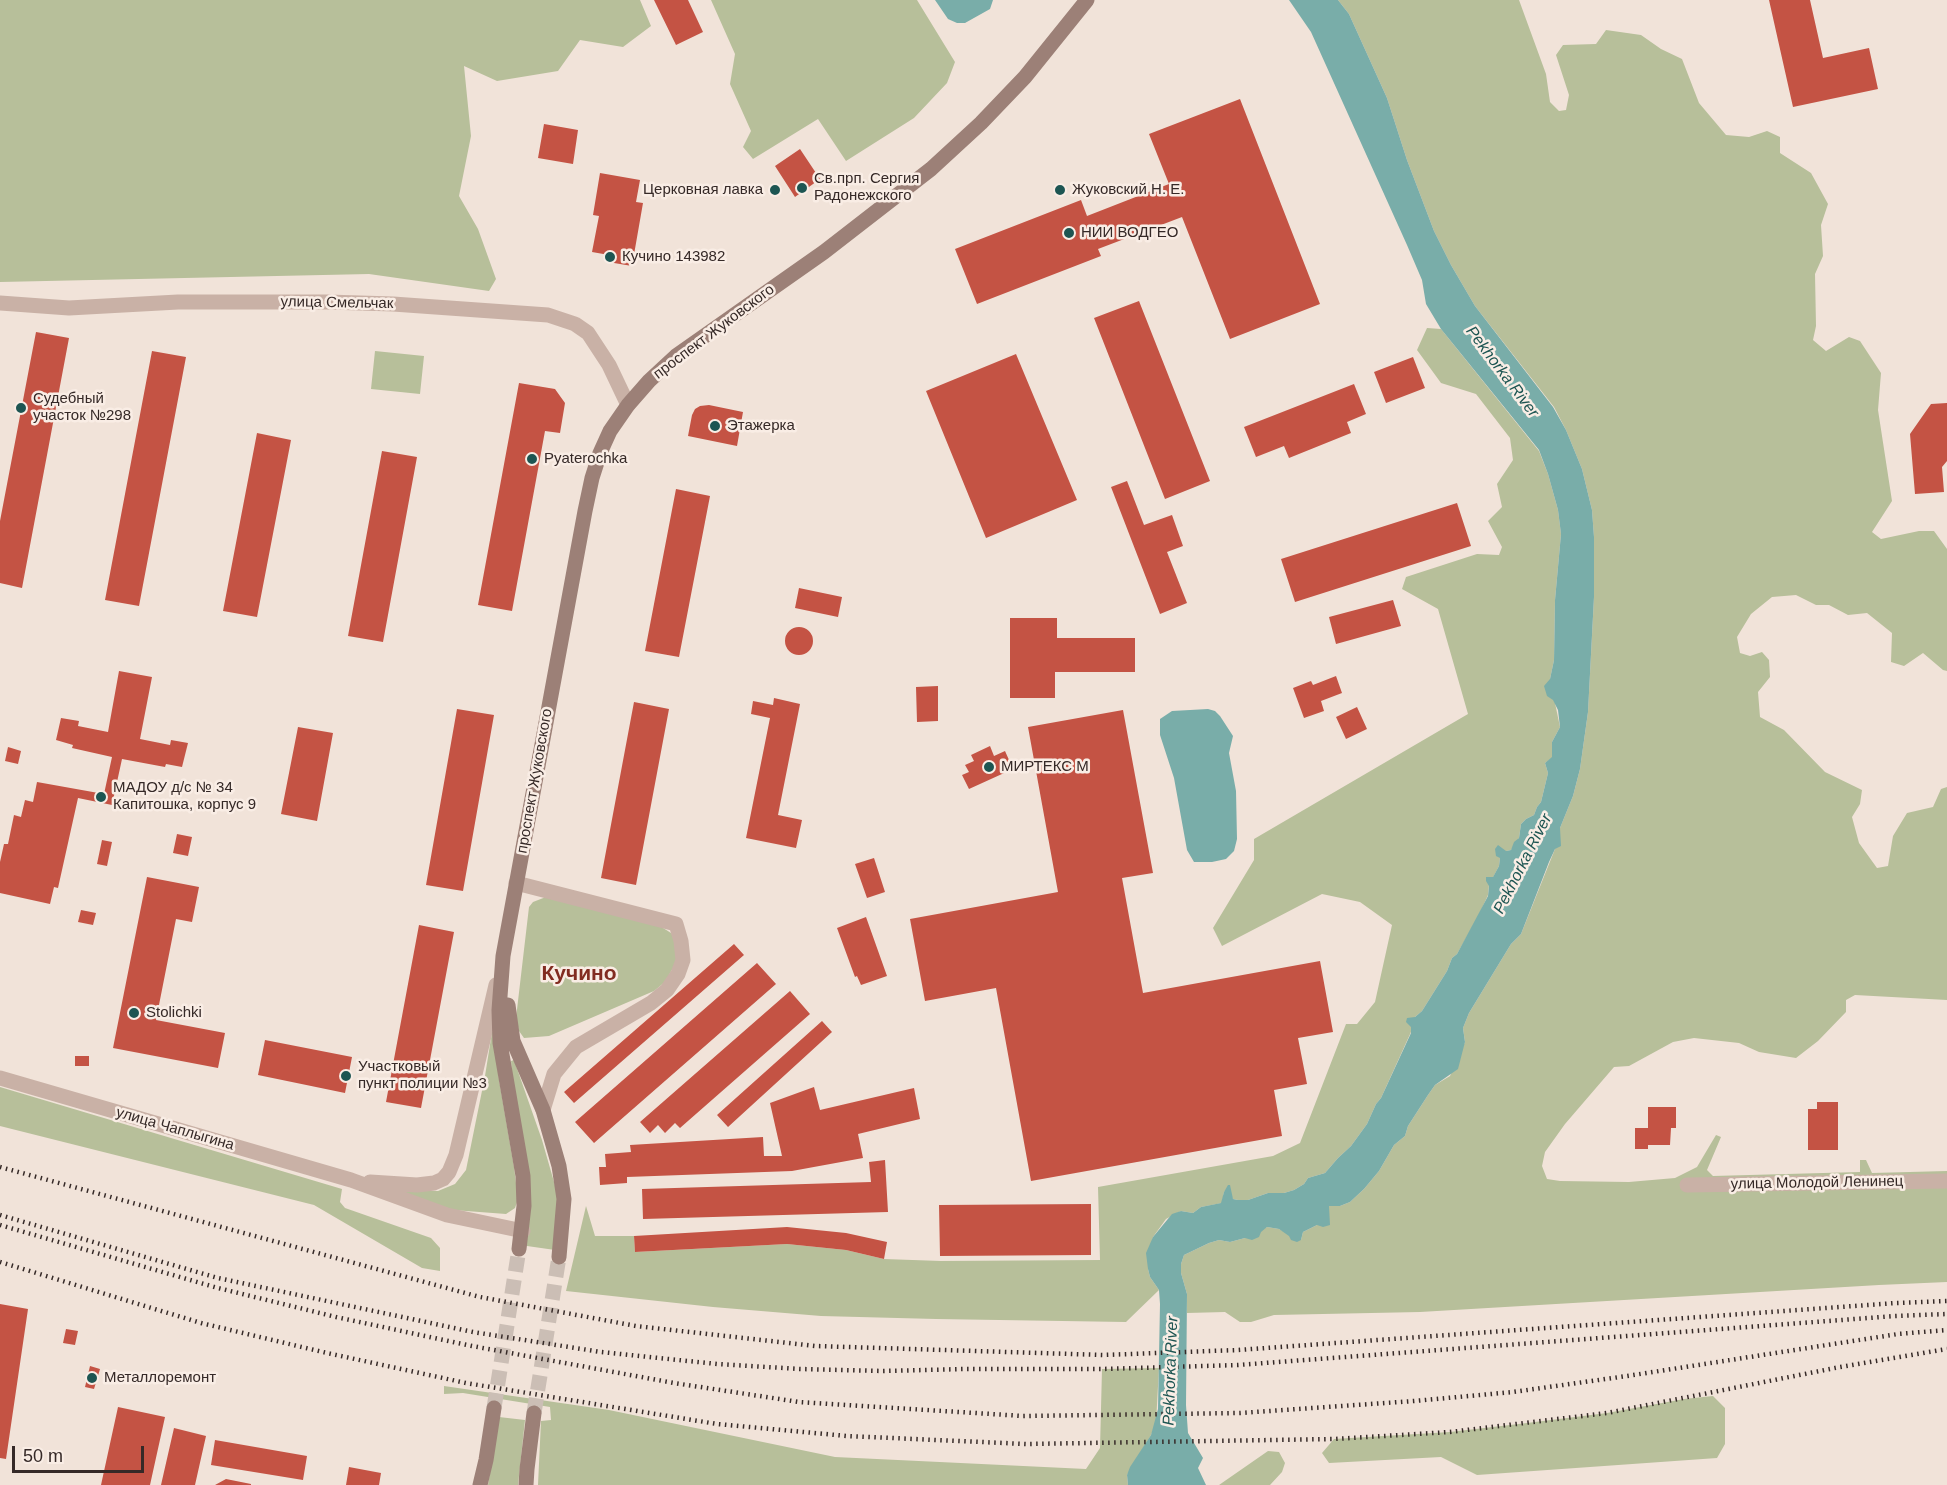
<!DOCTYPE html>
<meta charset="utf-8">
<style>
body{margin:0}
#map{position:relative;width:1947px;height:1485px;overflow:hidden;background:#f1e3d9;font-family:Helvetica,sans-serif}
canvas{display:block}
.scale{position:absolute;left:12px;top:1446px;width:132px;height:27px;box-sizing:border-box;border:3px solid #352927;border-top:0;padding-left:8px;font-size:18px;line-height:21px;white-space:nowrap;color:#352927;-webkit-text-stroke:4px #f9ede5;paint-order:stroke}
</style>
<div id="map">
<canvas width="1947" height="1485"></canvas>
<div class="scale">50 m</div>
</div>
<script>
const context = document.querySelector('canvas').getContext('2d');
context.lineJoin = 'round';
function fillPath(path, color) { context.fillStyle = color; context.fill(path, 'evenodd'); }
const shape = rows => new Path2D(rows.map(r => 'M' + r).join(''));
function strokePath(path, color, width, dash) { context.strokeStyle = color; context.lineWidth = width; context.lineCap = dash ? 'butt' : 'round'; context.setLineDash(dash || []); context.stroke(path); }
function drawText(font, color, halo, rows, align = 'center') {
  context.font = font + ' Helvetica,sans-serif'; context.lineWidth = 5; context.setLineDash([]); context.textBaseline = 'middle'; context.strokeStyle = halo; context.fillStyle = color; for (const [text, x, y, turn = 0] of rows) {
    context.save(); context.translate(x, y); context.rotate((+turn || 0) * Math.PI / 180); context.textAlign = isNaN(turn) ? turn : align; if (halo) context.strokeText(text, 0, 0); context.fillText(text, 0, 0); context.restore();
  }
}
fillPath(shape([
 [0,0,640,0,651,26,623,47,580,40,558,71,497,81,464,66,471,136,459,196,478,229,496,279,489,291,369,274,0,282],
 [711,0,917,0,955,62,947,83,914,118,846,161,818,119,753,159,743,147,751,131,730,84,735,54],
 [1338,0,1519,0,1546,74,1550,102,1559,111,1566,110,1569,95,1556,55,1563,45,1596,44,1606,30,1641,35,1661,49,1682,59,1699,103,1726,135,1749,137,1767,131,1780,137,1780,153,1811,173,1828,204,1821,225,1823,256,1815,274,1816,326,1813,340,1826,351,1849,337,1860,341,1881,373,1878,410,1892,501,1872,532,1881,539,1919,531,1934,531,1947,549,1947,671,1943,670,1923,653,1904,666,1891,662,1892,633,1867,613,1848,615,1829,605,1816,605,1796,595,1772,597,1751,614,1737,637,1740,653,1750,656,1762,652,1769,660,1770,677,1758,692,1760,717,1784,730,1825,772,1862,790,1860,804,1852,817,1859,843,1877,868,1888,866,1893,836,1907,813,1933,807,1941,789,1947,787,1947,1000,1855,995,1846,1000,1846,1012,1818,1041,1796,1058,1759,1052,1739,1043,1694,1038,1673,1042,1629,1066,1614,1067,1565,1124,1545,1152,1542,1166,1547,1179,1560,1181,1629,1182,1675,1178,1697,1167,1716,1135,1721,1137,1707,1170,1713,1176,1860,1172,1860,1160,1866,1160,1872,1173,1947,1171,1947,1282,1879,1285,1420,1312,1274,1315,1251,1322,1240,1322,1225,1312,1187,1313,1187,1294,1181,1273,1181,1264,1184,1255,1209,1243,1219,1240,1230,1242,1245,1238,1267,1227,1279,1229,1301,1240,1303,1232,1317,1225,1329,1206,1340,1206,1350,1202,1364,1189,1379,1171,1394,1145,1405,1136,1408,1126,1428,1095,1435,1085,1450,1076,1465,1042,1463,1028,1469,1013,1511,944,1521,934,1555,849,1560,828,1573,796,1580,769,1588,712,1594,597,1594,537,1592,510,1582,469,1566,430,1554,407,1475,306,1451,265,1434,231,1407,160,1387,98,1349,14],
 [1427,328,1441,329,1539,451,1548,474,1558,510,1561,534,1555,600,1554,660,1550,679,1560,727,1552,742,1552,758,1545,763,1548,773,1541,802,1537,807,1534,815,1526,819,1521,824,1519,838,1511,850,1506,851,1500,858,1499,866,1489,885,1488,895,1478,917,1457,954,1452,958,1447,971,1422,1011,1415,1017,1411,1032,1381,1098,1376,1104,1367,1124,1351,1146,1338,1158,1325,1173,1308,1178,1304,1184,1294,1190,1284,1193,1268,1193,1248,1200,1238,1200,1233,1199,1227,1190,1224,1192,1222,1203,1201,1207,1193,1213,1181,1211,1166,1219,1153,1237,1148,1269,1150,1277,1159,1290,1126,1322,936,1319,821,1316,713,1307,566,1291,586,1206,595,1236,634,1236,635,1252,787,1244,846,1250,884,1259,941,1261,1100,1260,1098,1187,1273,1156,1300,1143,1346,1024,1357,1024,1375,1002,1392,925,1360,902,1322,894,1222,946,1213,928,1254,860,1254,839,1468,714,1438,609,1402,589,1406,577,1477,554,1499,555,1502,547,1488,521,1502,507,1497,484,1513,460,1510,438,1476,394,1441,383,1417,350],
 [375,351,424,356,420,394,371,389],
 [551,895,660,926,671,933,679,944,677,961,665,982,654,991,549,1036,524,1038,519,1031,516,1018,529,907,533,902],
 [492,1032,495,1032,499,1080,514,1167,518,1199,515,1208,506,1214,453,1210,385,1189,438,1191,455,1184,466,1170,485,1076],
 [514,1060,542,1140,558,1196,555,1250,527,1246,511,1061],
 [0,1087,342,1189,340,1202,345,1208,431,1238,440,1248,440,1271,422,1268,314,1205,0,1126],
 [1159,1368,1156,1423,1151,1435,1127,1475,1128,1485,538,1485,541,1421,551,1420,550,1407,463,1393,444,1394,444,1386,609,1410,835,1457,1086,1469,1100,1448,1102,1369],
 [1713,1396,1725,1408,1725,1444,1717,1458,1477,1475,1441,1457,1329,1463,1322,1453,1334,1439,1450,1432,1527,1423,1607,1413,1684,1399],
 [499,1417,525,1420,518,1485,488,1485],
 [1268,1451,1279,1452,1285,1463,1282,1472,1270,1485,1219,1485]
]), '#b7bf9a');
fillPath(shape([
 [935,0,993,0,990,9,965,23,957,23,948,19],
 [1289,0,1338,0,1349,14,1387,98,1407,160,1434,231,1451,265,1475,306,1553,407,1566,430,1582,469,1592,510,1594,537,1594,597,1588,712,1580,769,1573,796,1560,828,1561,846,1555,849,1549,862,1521,934,1511,944,1469,1013,1463,1028,1465,1042,1458,1069,1435,1085,1428,1095,1408,1126,1405,1136,1394,1145,1379,1171,1364,1189,1350,1202,1340,1206,1329,1206,1330,1225,1323,1227,1317,1225,1303,1232,1301,1240,1297,1242,1291,1240,1289,1236,1279,1229,1267,1227,1261,1232,1259,1237,1252,1240,1245,1238,1230,1242,1219,1240,1209,1243,1184,1255,1181,1264,1181,1273,1187,1294,1186,1405,1188,1433,1203,1458,1198,1468,1206,1485,1128,1485,1127,1475,1130,1467,1151,1435,1158,1409,1160,1304,1159,1290,1150,1277,1148,1269,1146,1253,1153,1237,1172,1214,1181,1211,1193,1213,1201,1207,1221,1203,1224,1192,1228,1185,1230,1185,1233,1199,1238,1200,1248,1200,1268,1193,1284,1193,1294,1190,1304,1184,1308,1178,1325,1173,1338,1158,1351,1146,1367,1124,1376,1104,1381,1098,1411,1033,1411,1027,1406,1022,1407,1018,1415,1017,1422,1011,1447,971,1452,958,1457,954,1488,896,1489,886,1486,881,1486,877,1493,877,1499,866,1500,858,1496,856,1495,849,1498,845,1506,851,1511,850,1514,842,1519,838,1521,824,1526,819,1534,815,1537,807,1541,802,1548,773,1545,763,1552,757,1552,742,1560,727,1558,710,1553,700,1547,696,1544,686,1550,679,1554,660,1555,600,1561,534,1558,510,1548,474,1539,450,1441,329,1426,304,1422,280,1407,245,1311,32],
 [1208,709,1215,711,1220,716,1233,736,1229,753,1236,791,1237,839,1234,851,1226,859,1212,862,1194,862,1187,850,1174,778,1160,735,1160,719,1172,711]
]), '#79ada9');
fillPath(shape([
 [654,0,688,0,703,32,676,45],
 [1769,0,1810,0,1823,58,1869,48,1878,89,1793,107],
 [1240,99,1320,304,1230,339,1182,217,1098,249,1101,256,977,304,955,249,1081,200,1087,216,1169,184,1149,134],
 [544,124,578,130,573,164,538,158],
 [800,149,820,179,795,197,775,166],
 [600,173,640,180,636,202,643,203,632,266,608,262,609,255,592,252,599,216,593,215],
 [1139,301,1210,481,1165,499,1094,318],
 [36,332,69,338,22,588,0,583,0,521],
 [152,351,186,357,139,606,105,600],
 [1016,354,1077,500,986,538,926,391],
 [1413,357,1425,388,1386,403,1374,372],
 [519,383,555,389,565,403,560,433,545,431,512,611,478,605],
 [1354,384,1366,414,1347,422,1351,433,1289,458,1284,446,1256,457,1244,427],
 [1947,403,1947,461,1942,467,1944,492,1915,494,1910,434,1931,404],
 [709,405,743,412,737,446,688,436,692,415,695,409,700,406],
 [257,433,291,440,257,617,223,611],
 [382,451,417,457,383,642,348,636],
 [1127,481,1144,525,1172,515,1183,546,1167,552,1187,603,1160,614,1111,487],
 [676,489,710,496,679,657,645,651],
 [1457,503,1471,546,1295,602,1281,559],
 [799,588,842,597,838,617,795,608],
 [1393,600,1401,626,1336,644,1329,617],
 [1010,618,1057,618,1057,638,1135,638,1135,672,1055,672,1055,698,1010,698],
 '785 641a14 14 0 1 1 28 0a14 14 0 1 1-28 0Z',
 [119,671,152,677,140,739,170,745,171,740,188,743,182,767,166,764,165,767,122,759,112,805,78,798,58,888,54,887,50,904,0,893,0,862,4,844,8,844,14,815,21,817,25,800,33,802,37,782,104,794,112,757,72,748,73,745,56,740,61,718,79,721,78,726,108,732],
 [1336,676,1342,693,1321,701,1324,711,1304,718,1293,688,1311,681,1313,685],
 [938,686,938,721,917,722,916,687],
 [774,698,800,704,778,815,802,820,796,848,746,838,770,718,751,714,753,701,773,705],
 [634,702,669,709,636,885,601,878],
 [1357,707,1367,729,1346,739,1336,717],
 [457,709,494,715,463,891,426,885],
 [1123,710,1153,873,1122,878,1143,993,1320,961,1333,1032,1298,1038,1307,1084,1274,1090,1282,1136,1031,1181,996,988,925,1001,910,919,1058,892,1028,727],
 [298,727,333,733,317,821,281,814],
 [990,746,994,756,1005,751,1013,769,969,789,962,775,969,772,965,765,974,761,971,755],
 [8,747,21,751,18,764,5,761],
 [177,834,192,837,188,856,173,853],
 [102,840,112,842,107,866,97,864],
 [874,858,885,892,867,898,855,864],
 [147,877,199,887,192,922,176,919,156,1020,225,1033,218,1068,113,1048],
 [81,910,96,913,93,925,78,922],
 [866,917,887,976,861,985,857,976,855,977,837,928],
 [419,925,454,932,421,1108,386,1102],
 [734,944,744,955,574,1103,564,1092],
 [757,963,776,984,594,1143,575,1122],
 [790,991,810,1014,680,1128,675,1123,665,1133,658,1125,650,1133,640,1122],
 [822,1021,832,1032,728,1127,717,1115],
 [265,1040,352,1057,345,1093,258,1075],
 [75,1056,89,1056,89,1066,75,1066],
 [814,1087,820,1110,914,1088,920,1119,858,1134,863,1158,792,1171,627,1177,627,1183,600,1185,599,1167,606,1167,605,1154,631,1152,630,1145,763,1137,764,1156,782,1156,770,1103],
 [1817,1102,1838,1102,1838,1150,1808,1150,1808,1109,1817,1109],
 [1648,1107,1676,1107,1676,1128,1671,1128,1670,1145,1648,1145,1648,1149,1635,1149,1635,1128,1648,1128],
 [885,1160,888,1212,643,1219,642,1189,871,1182,869,1162],
 [1091,1204,1091,1255,940,1256,939,1205],
 [787,1227,846,1233,887,1242,884,1259,846,1250,787,1244,635,1252,634,1236],
 [0,1304,28,1309,6,1459,0,1458],
 [66,1329,78,1331,75,1345,63,1343],
 [90,1366,100,1369,94,1389,85,1387],
 [118,1407,165,1417,150,1485,101,1485],
 [174,1428,206,1436,195,1485,161,1485],
 [215,1440,307,1456,303,1480,211,1465],
 [349,1467,381,1473,379,1485,346,1485],
 [226,1479,251,1484,251,1485,215,1485]
]), '#c45344');
strokePath(shape([
 [494,1408,519,1249],
 [534,1413,559,1257]
]), '#cbbeb5', 15, [15, 8]);
strokePath(shape([
 [1687,1185,1947,1181]
]), '#c9b1a6', 15);
strokePath(shape([
 [0,303,69,308,178,302,327,302,393,304,548,315,575,324,588,333,609,365,628,405],
 [516,883,676,924,681,941,683,960,678,974,667,990,651,1003,576,1047,554,1074,543,1110],
 [0,1078,351,1180,447,1215,523,1231],
 [370,1182,417,1185,434,1183,443,1179,449,1172,456,1155,496,985]
]), '#c9b1a6', 15);
strokePath(shape([
 [508,1005,513,1041,543,1110,559,1166,564,1199,559,1257],
 [519,1249,524,1206,523,1176,500,1043,499,1010,503,956,585,511,592,478,600,453,610,431,628,405,649,381,676,356,824,252,931,169,981,123,1025,77,1087,0],
 [480,1485,486,1460,494,1408],
 [526,1485,527,1469,534,1413]
]), '#9c8077', 15);
strokePath(shape([
 [0,1167,480,1297,636,1326,815,1346,1103,1355,1238,1350,1896,1303,1947,1301],
 [0,1215,218,1278,473,1332,601,1352,717,1364,800,1369,883,1371,966,1369,1102,1369,1238,1365,1895,1316,1947,1314],
 [0,1225,218,1288,336,1317,472,1346,674,1383,799,1402,1023,1416,1240,1413,1414,1401,1513,1392,1627,1376,1898,1334,1947,1330],
 [0,1262,201,1323,327,1353,466,1383,717,1424,847,1436,1026,1444,1334,1439,1450,1432,1607,1413,1840,1367,1947,1349]
]), '#352927', 4.5, [1.5, 4.5]);
for (const [x, y, r, color] of [
 [802,188,6,"#1d5552"],
 [775,190,6,"#1d5552"],
 [1060,190,6,"#1d5552"],
 [1069,233,6,"#1d5552"],
 [610,257,6,"#1d5552"],
 [21,408,6,"#1d5552"],
 [715,426,6,"#1d5552"],
 [532,459,6,"#1d5552"],
 [989,767,6,"#1d5552"],
 [101,797,6,"#1d5552"],
 [134,1013,6,"#1d5552"],
 [346,1076,6,"#1d5552"],
 [92,1378,6,"#1d5552"]
]) { const dot = new Path2D(); dot.arc(x, y, r, 0, 2 * Math.PI); context.fillStyle = color; context.fill(dot); strokePath(dot, '#f9ede5', 2); }
drawText('15px', '#352927', '#f9ede5', [
 ["Св.прп. Сергия",814,179],
 ["Радонежского",814,196],
 ["Церковная лавка",763,190,"right"],
 ["Жуковский Н. Е.",1072,190],
 ["НИИ ВОДГЕО",1081,233],
 ["Кучино 143982",622,257],
 ["Судебный",33,399],
 ["участок №298",33,416],
 ["Этажерка",727,426],
 ["Pyaterochka",544,459],
 ["МИРТЕКС М",1001,767],
 ["МАДОУ д/с № 34",113,788],
 ["Капитошка, корпус 9",113,805],
 ["Stolichki",146,1013],
 ["Участковый",358,1067],
 ["пункт полиции №3",358,1084],
 ["Металлоремонт",104,1378]
], 'left');
drawText('15px', '#352927', '#f9ede5', [
 ["улица Смельчак",337,303,1],
 ["проспект Жуковского",714,332,-37],
 ["проспект Жуковского",535,781,-80],
 ["улица Чаплыгина",175,1129,16],
 ["улица Молодой Ленинец",1817,1183,-1]
]);
drawText('italic 16px', '#1d5552', '#f9ede5', [
 ["Pekhorka River",1502,372,53],
 ["Pekhorka River",1523,864,-63],
 ["Pekhorka River",1171,1371,-88]
]);
drawText('bold 21px', '#822c21', '#f9ede5', [
 ["Кучино",579,974]
]);
</script>
